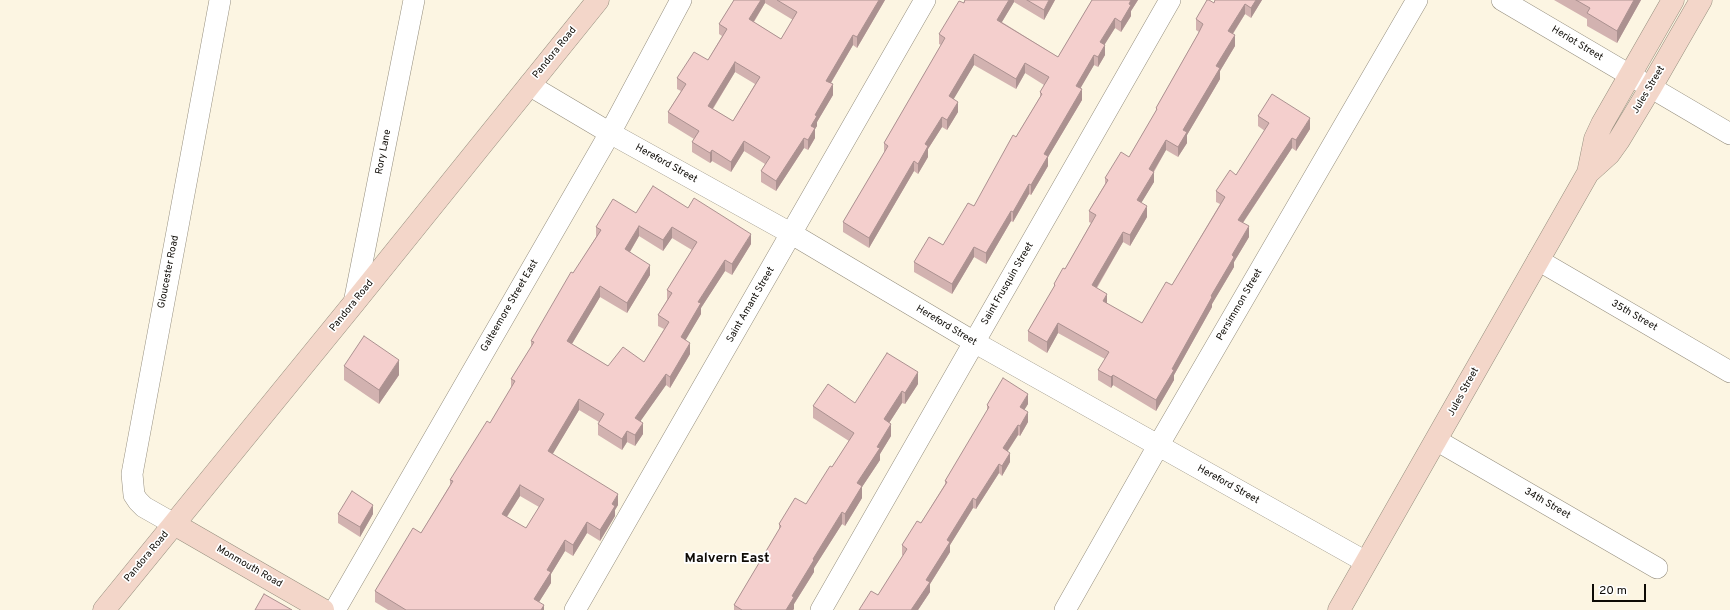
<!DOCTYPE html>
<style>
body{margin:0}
#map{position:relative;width:1730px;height:610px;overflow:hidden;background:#fcf5e2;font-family:Overpass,sans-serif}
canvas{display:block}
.scale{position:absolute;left:1592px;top:584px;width:54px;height:18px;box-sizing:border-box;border:2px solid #0e0b06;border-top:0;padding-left:5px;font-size:12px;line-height:14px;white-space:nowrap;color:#0e0b06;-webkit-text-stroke:3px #fff;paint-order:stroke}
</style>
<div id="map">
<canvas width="1730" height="610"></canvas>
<div class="scale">20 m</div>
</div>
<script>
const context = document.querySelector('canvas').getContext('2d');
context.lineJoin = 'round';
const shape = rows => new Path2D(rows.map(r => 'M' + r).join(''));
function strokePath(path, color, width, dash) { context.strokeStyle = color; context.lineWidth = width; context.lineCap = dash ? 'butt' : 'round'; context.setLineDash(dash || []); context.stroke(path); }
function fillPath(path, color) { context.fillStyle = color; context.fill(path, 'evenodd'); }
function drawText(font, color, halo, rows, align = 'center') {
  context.font = font + ' Overpass,sans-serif'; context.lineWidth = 3.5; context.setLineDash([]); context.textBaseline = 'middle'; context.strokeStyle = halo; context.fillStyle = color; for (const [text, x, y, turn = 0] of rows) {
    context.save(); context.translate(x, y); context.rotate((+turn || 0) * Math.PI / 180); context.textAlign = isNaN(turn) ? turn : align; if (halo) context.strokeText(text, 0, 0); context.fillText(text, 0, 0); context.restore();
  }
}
const street = shape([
 [1502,0,1730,134],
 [529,85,610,133,792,234,974,342,1366,562],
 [1538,260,1730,372],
 [354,303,414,0],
 [1436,440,1657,568],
 [174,524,144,507,138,501,134,495,132,474,220,0],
 [335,610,610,133,681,0],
 [575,610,925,0],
 [821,610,1170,0],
 [1065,610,1158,446,1417,0]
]);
const secondary = shape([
 [1588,173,1609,154,1619,140,1651,87,1701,0],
 [174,524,323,610],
 [104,610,354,303,598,0],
 [1339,610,1588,173,1595,139,1602,124,1673,0]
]);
strokePath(street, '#958e7e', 22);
strokePath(secondary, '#958e7e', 23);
strokePath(street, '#fff', 21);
strokePath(secondary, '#f3d6c9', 22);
fillPath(shape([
 [734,0,885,0,857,48,853,45,831,83,833,95,817,122,817,126,815,129,815,138,808,150,804,148,776,191,761,182,761,171,765,164,744,151,731,172,712,161,710,163,692,152,692,142,694,139,668,123,668,112,681,91,677,89,677,78,708,60,722,36,719,34,719,24],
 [765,3,793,20,781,39,754,22],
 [735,72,755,84,733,121,713,109],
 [965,0,1055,0,1044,20,1014,2,1002,22,1058,57,1092,0,1138,0,1131,11,1131,16,1121,32,1115,28,1104,45,1105,55,1098,67,1094,65,1080,88,1082,100,1048,157,1048,166,1031,195,1029,194,1013,222,1011,221,986,264,974,257,952,294,914,272,914,262,943,245,974,206,1040,97,1040,92,1044,85,1025,73,1016,89,974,65,953,99,958,112,947,130,942,127,928,149,928,157,918,174,914,171,869,248,843,232,843,222,884,153,884,143,941,45,939,44,939,34],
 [1215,0,1262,0,1251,18,1245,14,1233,34,1235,46,1220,71,1220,79,1187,135,1187,143,1178,157,1166,150,1154,172,1154,182,1141,203,1147,217,1130,246,1123,242,1097,288,1107,304,1142,323,1172,285,1220,204,1216,202,1216,191,1236,175,1265,131,1258,126,1258,116,1310,129,1296,151,1292,148,1243,223,1249,237,1234,262,1234,267,1212,304,1212,307,1174,375,1174,380,1156,411,1113,385,1111,388,1098,380,1098,370,1105,359,1058,333,1047,353,1028,341,1028,331,1054,288,1054,284,1065,269,1091,223,1089,222,1089,211,1105,184,1105,178,1129,157,1156,111,1156,108,1199,32,1196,30,1196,19,1214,3],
 [1554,0,1641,0,1617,43,1587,26,1587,19],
 [688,208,751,244,732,275,725,271,701,308,701,314,685,340,690,354,670,388,666,385,640,421,643,434,635,446,627,442,622,450,598,435,598,424,599,422,579,410,552,454,618,505,615,510,615,516,600,541,587,533,573,556,565,551,551,574,551,583,539,602,544,610,388,610,375,602,375,591,421,533,450,485,450,480,490,423,511,388,511,379,531,347,531,341,596,237,596,227,636,213],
 [639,236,663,251,672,238,692,250,667,290,667,300,658,315,658,326,664,329,644,362,608,366,572,344,600,297,627,313,650,275,630,252],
 [520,496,539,507,526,528,507,517],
 [344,366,399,375,379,404,344,380],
 [918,384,905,404,902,403,889,423,891,436,880,454,880,460,862,487,862,498,845,526,842,524,814,568,814,572,794,604,794,609,793,610,734,610,734,605,779,530,779,524,806,504,832,467,849,441,813,418,813,406,855,403],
 [1028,404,1024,410,1028,422,1020,436,1018,435,1008,451,1010,462,1002,476,999,473,976,509,973,508,950,545,950,552,930,584,930,592,918,610,859,610,878,595,903,556,902,555,902,545,921,523,945,484,945,481,987,412,987,405],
 [338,514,373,514,360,537,338,523]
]), '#d2b2b0');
fillPath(shape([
 [761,0,765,0,765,3,749,29,749,19],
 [879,0,885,0,857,48,857,37],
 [1009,0,1014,0,1014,2,997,30,997,20],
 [1049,0,1055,0,1044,20,1044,10],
 [1131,0,1138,0,1131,11,1131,16,1121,32,1121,22,1129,4],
 [1256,0,1262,0,1251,18,1251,8],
 [1634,0,1641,0,1617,43,1617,31],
 [1245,4,1245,14,1228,41,1228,31],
 [1115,18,1115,28,1100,52,1100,42],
 [853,35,853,45,826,91,826,81],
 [1235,35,1235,46,1220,71,1220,79,1187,135,1187,143,1178,157,1178,147,1183,130,1216,66],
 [1105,45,1105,55,1098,67,1098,57],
 [974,54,974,65,949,107,949,96],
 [1094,55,1094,65,1076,96,1076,86],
 [735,62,735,72,708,116,708,106],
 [1025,63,1025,73,1016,89,1016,79],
 [833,84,833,95,817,122,817,126,815,129,815,138,808,150,808,140,811,126,815,115],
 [1082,89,1082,100,1048,157,1048,166,1031,195,1031,185,1044,154],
 [958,102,958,112,947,130,947,120],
 [942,117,942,127,928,149,928,157,918,174,918,164,925,144],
 [1310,118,1310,129,1296,151,1296,140],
 [804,138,804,148,776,191,776,181],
 [1292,138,1292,148,1238,230,1238,220],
 [1166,140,1166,150,1149,179,1149,169],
 [744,141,744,151,731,172,731,162],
 [712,150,712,161,710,163,710,153],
 [914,161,914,171,869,248,869,238],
 [1154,172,1154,182,1137,210,1137,200],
 [1029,184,1029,194,1013,222,1013,212],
 [1147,206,1147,217,1130,246,1130,235],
 [1011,211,1011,221,986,264,986,253],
 [639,226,639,236,625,260,625,249],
 [1249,226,1249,237,1234,262,1234,267,1212,304,1212,307,1174,375,1174,380,1156,411,1156,400,1172,369,1211,296,1232,255],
 [672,227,672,238,663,251,663,240],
 [1123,232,1123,242,1092,295,1092,285],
 [751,234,751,244,732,275,732,264],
 [974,247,974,257,952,294,952,284],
 [725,260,725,271,701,308,701,314,681,348,681,337,698,302],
 [650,265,650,275,627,313,627,303],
 [600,286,600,297,567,352,567,341],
 [1107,294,1107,304,1103,301],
 [1058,323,1058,333,1047,353,1047,342],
 [690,343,690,354,670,388,670,377],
 [399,360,399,375,379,404,379,390],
 [918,372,918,384,905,404,905,393],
 [666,374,666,385,635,429,635,418],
 [1113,375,1113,385,1111,388,1111,377],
 [902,391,902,403,884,431,884,419],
 [1028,394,1028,404,1020,417,1020,407],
 [579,399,579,410,548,462,548,451],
 [1028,412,1028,422,1020,436,1020,426],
 [643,423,643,434,635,446,635,435],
 [891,424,891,436,880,454,880,460,862,487,862,498,845,526,845,514,857,483,877,447],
 [1018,425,1018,435,1003,458,1003,448],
 [627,431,627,442,622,450,622,439],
 [1010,453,1010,462,1002,476,1002,466],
 [999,464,999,473,976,509,976,500],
 [520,485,520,496,502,524,502,514],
 [618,494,618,505,615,510,615,516,600,541,600,530,612,504],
 [973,498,973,508,950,545,950,552,930,584,930,592,918,610,911,610,947,540],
 [373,505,373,514,360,537,360,527],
 [842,512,842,524,814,568,814,572,794,604,794,609,793,610,786,610,792,596,813,559],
 [587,522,587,533,573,556,573,545],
 [565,540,565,551,551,574,551,583,534,610,534,599,547,570],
 [544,605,544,610,541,610]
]), '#ab9190');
const building = shape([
 [734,0,761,0,749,19,781,39,797,12,777,0,879,0,857,37,853,35,826,81,833,84,815,115,817,116,811,126,815,128,808,140,804,138,776,181,761,171,770,157,744,141,731,162,712,150,710,153,692,142,699,131,668,112,686,84,677,78,694,52,708,60,727,29,719,24,734,0],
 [735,62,760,77,733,121,708,106,735,62],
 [965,0,1009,0,997,20,1058,57,1092,0,1131,0,1129,4,1131,5,1121,22,1115,18,1100,42,1105,45,1098,57,1094,55,1076,86,1082,89,1044,154,1048,156,1031,185,1029,184,1013,212,1011,211,986,253,974,247,952,284,914,262,929,237,943,245,968,203,974,206,1013,135,1016,137,1042,94,1040,92,1049,77,1025,63,1016,79,974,54,949,96,958,102,947,120,942,117,925,144,928,146,918,164,914,161,869,238,843,222,888,146,884,143,945,38,939,34,959,1,964,3,965,0],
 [1027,0,1049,0,1044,10,1027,0],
 [1207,0,1209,0,1214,3,1215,0,1256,0,1251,8,1245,4,1228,31,1235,35,1216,66,1220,68,1183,130,1187,132,1178,147,1166,140,1149,169,1154,172,1137,200,1147,206,1130,235,1123,232,1092,285,1107,294,1103,301,1142,323,1166,282,1172,285,1225,197,1216,191,1230,170,1236,175,1269,123,1258,116,1272,94,1310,118,1296,140,1292,138,1238,220,1249,226,1232,255,1234,257,1211,296,1212,297,1172,369,1174,370,1156,400,1113,375,1111,377,1098,370,1109,352,1058,323,1047,342,1028,331,1055,285,1054,284,1063,268,1065,269,1096,215,1089,211,1108,180,1105,178,1121,152,1129,157,1157,109,1156,108,1198,34,1203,24,1196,19,1207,0],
 [1576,0,1634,0,1617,31,1587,13,1590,8,1576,0],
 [653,186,688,208,694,198,751,234,732,264,725,260,698,302,701,303,681,337,690,343,670,377,666,374,635,418,643,423,635,435,627,431,622,439,598,424,604,414,579,399,548,451,618,494,612,504,615,506,600,530,587,522,573,545,565,540,547,570,551,572,534,599,544,605,541,610,406,610,375,591,413,528,421,533,453,481,450,480,487,421,490,423,515,381,511,379,534,342,531,341,571,272,573,273,601,230,596,227,613,199,636,213,653,186],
 [639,226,663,240,672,227,697,242,667,290,672,293,658,315,669,322,644,362,623,347,608,366,567,341,600,286,627,303,650,265,625,249,639,226],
 [520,485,544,499,526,528,502,514,520,485],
 [364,336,399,360,379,390,344,366,364,336],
 [887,353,918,372,905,393,902,391,884,419,891,424,877,447,880,448,857,483,862,486,845,514,842,512,813,559,814,560,792,596,794,597,786,610,742,610,734,605,781,526,779,524,795,498,806,504,830,466,832,467,854,433,813,406,828,384,855,403,887,353],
 [1003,378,1028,394,1020,407,1028,412,1020,426,1018,425,1003,448,1010,453,1002,466,999,464,976,500,973,498,947,540,950,542,926,580,930,582,911,610,859,610,871,591,878,595,907,549,902,545,917,521,921,523,947,482,945,481,989,407,987,405,1003,378],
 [352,491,373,505,360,527,338,514,352,491],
 [264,594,292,610,255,610,264,594]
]);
fillPath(building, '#f4cfcd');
strokePath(building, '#ab9190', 1);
drawText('10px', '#0e0b06', '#fff', [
 ["Heriot Street",1577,44,31],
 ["Pandora Road",555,53,-51],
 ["Jules Street",1649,90,-59],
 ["Rory Lane",384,152,-79],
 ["Hereford Street",666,164,29],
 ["Gloucester Road",169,272,-79],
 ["Saint Frusquin Street",1008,284,-60],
 ["Saint Amant Street",751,305,-60],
 ["Persimmon Street",1240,305,-60],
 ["Pandora Road",352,306,-51],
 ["Galteemore Street East",510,306,-60],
 ["35th Street",1634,316,30],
 ["Hereford Street",946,326,31],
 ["Jules Street",1464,392,-61],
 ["Hereford Street",1228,485,29],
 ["34th Street",1547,504,30],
 ["Pandora Road",147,557,-50],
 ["Monmouth Road",249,567,30]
]);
drawText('bold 14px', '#0e0b06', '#fff', [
 ["Malvern East",727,559]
]);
</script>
